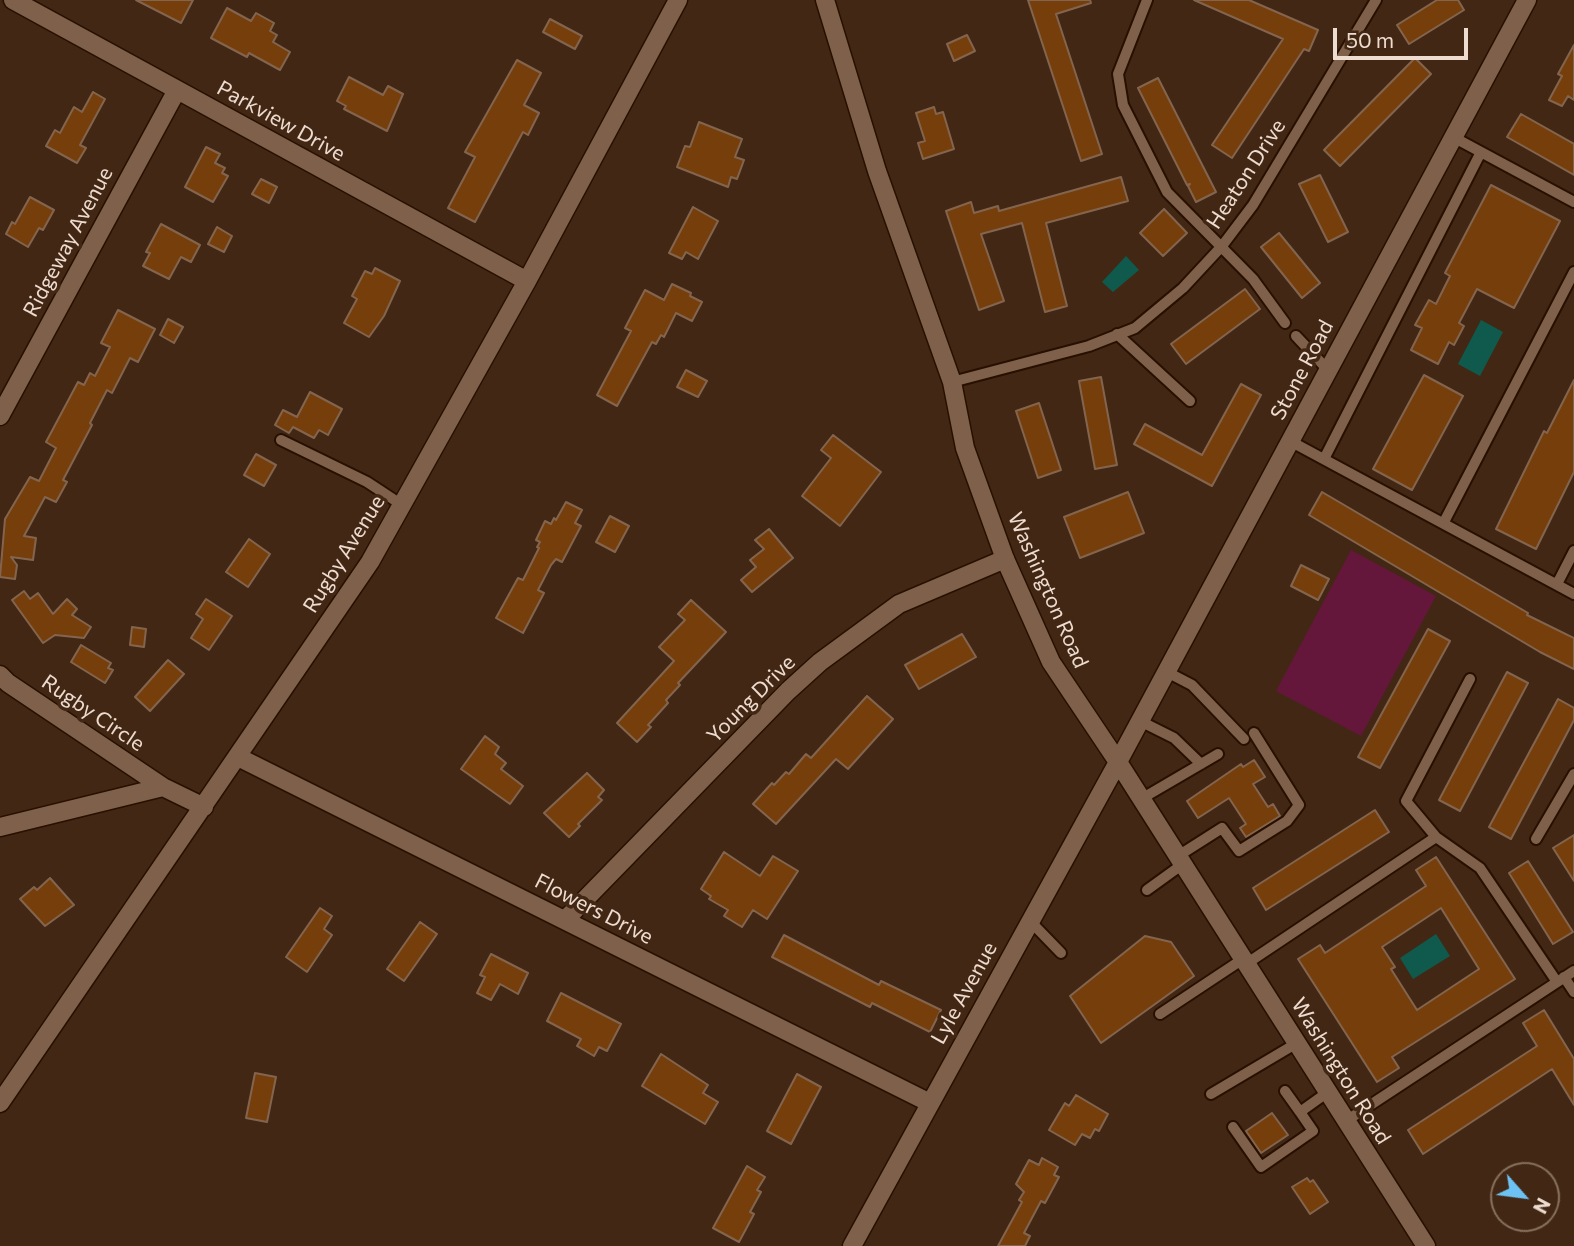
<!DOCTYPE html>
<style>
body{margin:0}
#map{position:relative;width:1574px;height:1246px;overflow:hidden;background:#422814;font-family:Commissioner,sans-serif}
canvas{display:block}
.north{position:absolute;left:1490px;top:1162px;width:70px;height:70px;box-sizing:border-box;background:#422814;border:2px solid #87705f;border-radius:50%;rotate:118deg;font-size:19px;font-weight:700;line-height:28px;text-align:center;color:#eedcd0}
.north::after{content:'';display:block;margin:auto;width:24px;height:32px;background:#6ec2f3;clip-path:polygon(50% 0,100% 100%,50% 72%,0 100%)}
.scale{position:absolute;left:1333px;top:28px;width:135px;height:32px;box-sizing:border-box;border:4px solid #eedcd0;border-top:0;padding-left:9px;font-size:21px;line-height:24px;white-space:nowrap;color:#eedcd0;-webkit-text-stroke:5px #422814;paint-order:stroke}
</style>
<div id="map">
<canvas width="1574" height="1246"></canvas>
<div class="north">N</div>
<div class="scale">50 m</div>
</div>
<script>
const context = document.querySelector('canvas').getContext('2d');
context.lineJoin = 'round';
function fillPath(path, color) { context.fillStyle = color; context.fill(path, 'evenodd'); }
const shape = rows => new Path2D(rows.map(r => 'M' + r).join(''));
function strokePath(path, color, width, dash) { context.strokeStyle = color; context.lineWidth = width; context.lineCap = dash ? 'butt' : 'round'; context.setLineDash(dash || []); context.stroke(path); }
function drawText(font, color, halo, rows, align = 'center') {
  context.font = font + ' Commissioner,sans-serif'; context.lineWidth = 7; context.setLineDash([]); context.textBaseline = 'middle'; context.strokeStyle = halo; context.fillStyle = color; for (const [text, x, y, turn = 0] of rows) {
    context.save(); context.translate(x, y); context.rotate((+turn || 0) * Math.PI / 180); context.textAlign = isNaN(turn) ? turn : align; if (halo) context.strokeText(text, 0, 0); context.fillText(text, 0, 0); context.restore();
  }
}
fillPath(shape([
 [1351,550,1436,596,1361,736,1276,691]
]), '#64163b');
fillPath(shape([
 [1126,256,1139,270,1113,292,1102,282],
 [1481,320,1503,332,1480,376,1458,364],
 [1436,934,1450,956,1413,979,1400,958]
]), '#0f5a4c');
const building = shape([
 [136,0,193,0,181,23,136,0],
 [1028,0,1090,0,1091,3,1056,14,1102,154,1081,161,1028,0],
 [1194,0,1249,0,1318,30,1309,51,1304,49,1232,158,1212,145,1283,39,1194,0],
 [1437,0,1458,0,1464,10,1409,44,1397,25,1437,0],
 [227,8,251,21,256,13,274,23,270,31,277,35,273,42,290,52,280,70,249,53,247,57,211,38,227,8],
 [550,19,582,36,575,49,543,32,550,19],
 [967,35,975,51,954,61,947,44,967,35],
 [1574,45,1574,100,1568,96,1562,106,1549,100,1562,76,1558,74,1574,45],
 [1415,58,1431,74,1340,166,1324,150,1415,58],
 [517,60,541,73,524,105,539,113,528,135,523,132,475,222,448,208,475,157,465,152,517,60],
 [349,77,383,95,388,86,403,94,387,131,344,109,346,106,337,101,349,77],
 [1158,78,1216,192,1196,202,1188,186,1190,184,1187,185,1138,88,1158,78],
 [93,92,105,99,80,145,86,148,77,163,46,146,55,130,60,133,74,107,82,112,93,92],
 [934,107,936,114,943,112,954,149,923,159,918,143,925,141,916,113,934,107],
 [1521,114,1574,144,1574,175,1507,137,1521,114],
 [699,122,742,139,735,157,744,160,737,179,731,177,728,187,677,167,685,146,690,147,699,122],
 [206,147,220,154,215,163,225,168,222,173,228,176,213,202,185,187,206,147],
 [1320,175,1348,232,1328,242,1299,184,1320,175],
 [1121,177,1128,201,1046,223,1067,306,1045,312,1022,223,981,234,1004,301,979,310,946,211,971,202,974,213,998,206,999,211,1121,177],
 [261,179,277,187,269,203,252,194,261,179],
 [1491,185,1560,221,1514,308,1477,289,1459,323,1464,326,1454,345,1449,342,1438,364,1411,350,1422,328,1415,325,1429,300,1436,304,1450,276,1445,273,1491,185],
 [30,197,54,210,43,230,39,228,28,247,6,234,12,222,15,224,30,197],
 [693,207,718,221,698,259,686,252,682,259,669,253,693,207],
 [1164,209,1187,233,1163,256,1140,233,1164,209],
 [161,224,200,245,191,262,181,257,169,279,143,266,150,253,146,252,161,224],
 [217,227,232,236,224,252,208,244,217,227],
 [1279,233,1320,283,1302,298,1261,247,1279,233],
 [375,268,400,281,384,316,369,337,344,323,357,299,352,296,365,271,372,274,375,268],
 [672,284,691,293,690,296,702,302,692,321,676,313,664,337,661,335,656,344,652,342,617,406,597,395,631,331,625,328,645,290,664,300,672,284],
 [1245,289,1260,309,1186,364,1171,344,1245,289],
 [118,310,155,329,138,362,130,358,112,393,107,390,90,423,92,425,63,480,67,482,56,502,45,497,24,536,36,538,33,560,11,557,17,565,15,579,0,577,5,519,30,477,39,481,56,448,46,442,78,382,84,385,90,373,95,376,110,347,101,343,118,310],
 [168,319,183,327,174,343,160,335,168,319],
 [686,370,707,381,698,397,677,387,686,370],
 [1424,375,1463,396,1412,490,1373,469,1424,375],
 [1101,377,1117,465,1095,469,1079,381,1101,377],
 [1574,380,1574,472,1536,549,1496,529,1544,431,1547,433,1574,380],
 [1241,384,1261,395,1212,486,1134,444,1145,424,1202,455,1241,384],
 [310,392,342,409,328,435,319,430,314,438,293,427,289,433,275,425,283,410,297,417,310,392],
 [1039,403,1061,470,1038,478,1016,411,1039,403],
 [833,435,881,472,840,526,802,496,831,458,821,450,833,435],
 [256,454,276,465,264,486,244,475,256,454],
 [1128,492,1144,533,1080,558,1064,517,1128,492],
 [1322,492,1528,613,1527,615,1574,638,1574,669,1540,652,1309,515,1322,492],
 [566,502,582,510,575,523,581,526,562,562,556,559,551,565,538,590,544,593,523,633,496,618,518,578,523,580,539,548,537,547,540,542,536,540,545,521,551,524,554,518,556,520,566,502],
 [610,516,629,526,615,552,596,542,610,516],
 [769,529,793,558,752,592,741,580,756,567,750,560,764,549,755,540,769,529],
 [249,539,270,554,248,587,226,572,249,539],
 [1301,565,1329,579,1318,600,1291,586,1301,565],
 [24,591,30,599,38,593,53,614,67,599,77,609,72,615,91,627,84,638,55,635,43,643,12,600,24,591],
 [206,599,232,616,209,650,191,638,203,619,196,614,206,599],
 [691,600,726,632,678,683,680,685,666,700,668,703,648,725,651,727,637,742,617,723,674,661,659,647,685,620,678,614,691,600],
 [132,627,146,629,144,647,130,645,132,627],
 [1428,629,1450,641,1380,768,1358,757,1428,629],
 [962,634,976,657,919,689,905,665,962,634],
 [81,645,111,663,108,668,113,670,105,683,71,662,81,645],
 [168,660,184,674,150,711,135,697,168,660],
 [1507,672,1528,683,1460,811,1439,800,1507,672],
 [867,696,893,719,848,769,836,759,776,824,753,804,772,783,774,785,786,772,789,774,806,754,811,758,867,696],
 [1558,699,1574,708,1574,720,1511,839,1489,827,1558,699],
 [485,736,499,747,495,754,506,763,501,769,523,786,510,804,461,769,485,736],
 [1254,760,1265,777,1253,784,1268,807,1273,804,1280,816,1246,837,1240,828,1246,824,1229,798,1198,818,1187,801,1241,764,1243,767,1254,760],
 [587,773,604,790,598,797,602,800,578,824,580,826,569,837,544,813,587,773],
 [1375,810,1389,832,1266,910,1253,888,1375,810],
 [1574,835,1574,881,1553,848,1574,835],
 [724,852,760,876,773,856,798,871,767,919,753,910,742,927,724,916,728,910,709,899,711,896,701,889,724,852],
 [1436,857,1515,979,1392,1057,1399,1068,1377,1082,1298,959,1320,945,1325,953,1426,886,1416,870,1436,857],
 [1441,908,1479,969,1417,1010,1391,969,1395,967,1382,947,1441,908],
 [1528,861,1573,932,1553,944,1509,873,1528,861],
 [50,878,74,905,45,926,20,899,34,887,37,890,50,878],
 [320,908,332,916,324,929,332,935,307,972,286,957,320,908],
 [420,922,437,934,404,981,387,969,420,922],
 [784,935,879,985,881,981,941,1010,930,1032,872,1003,870,1007,772,957,784,935],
 [1145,936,1171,942,1194,976,1101,1043,1070,996,1145,936],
 [491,954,528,973,518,994,500,984,491,1000,477,993,485,977,480,975,491,954],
 [561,993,621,1024,607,1051,599,1047,594,1056,577,1046,581,1039,547,1021,561,993],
 [1544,1010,1574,1059,1574,1105,1552,1069,1423,1154,1408,1130,1537,1046,1523,1023,1544,1010],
 [661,1054,708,1085,703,1093,718,1102,705,1124,642,1086,661,1054],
 [255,1073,276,1077,267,1122,246,1118,255,1073],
 [797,1074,821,1087,791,1144,767,1131,797,1074],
 [1076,1095,1108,1114,1099,1131,1095,1129,1090,1138,1082,1134,1075,1145,1049,1130,1065,1103,1069,1106,1076,1095],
 [1272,1113,1288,1135,1261,1153,1246,1131,1272,1113],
 [1042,1158,1058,1167,1054,1175,1059,1177,1045,1203,1041,1201,1024,1233,1030,1236,1025,1246,998,1246,1022,1202,1019,1200,1024,1192,1016,1184,1029,1160,1039,1165,1042,1158],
 [747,1166,765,1177,757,1190,761,1192,750,1212,754,1214,739,1242,713,1228,747,1166],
 [1307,1178,1310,1182,1313,1180,1328,1202,1310,1214,1292,1187,1307,1178]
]);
fillPath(building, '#763e0a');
strokePath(building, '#83654f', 2);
const service = shape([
 [1147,0,1118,74,1123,105,1167,192,1253,279,1285,323],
 [1453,137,1574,202],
 [1117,334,1190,401],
 [1296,336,1328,370],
 [952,382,1089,346,1135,328,1183,288,1222,246,1253,205,1376,0],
 [281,440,367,482,402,505],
 [1290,441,1574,594],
 [1324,459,1481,152],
 [1444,522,1574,272],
 [1557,584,1574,551],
 [1167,672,1192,685,1244,739],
 [1140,721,1174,738,1201,764],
 [1141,799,1218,754],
 [1436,837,1480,868,1557,982],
 [1536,839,1574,774],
 [1178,856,1222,828,1239,851,1287,821,1299,805,1254,733],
 [1147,890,1183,864],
 [1030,921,1061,953],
 [1246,964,1436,837,1406,801,1470,679],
 [1564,977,1574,992],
 [1160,1014,1243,959],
 [1285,1091,1300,1112,1328,1092],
 [1211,1094,1297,1043],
 [1346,1121,1574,971],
 [1233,1127,1261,1167,1313,1131,1300,1112]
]);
const minor = shape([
 [13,0,527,281],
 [0,416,177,90],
 [0,675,8,683,163,787,204,807],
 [238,757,930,1103],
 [0,827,163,787],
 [565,920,788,691,820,662,899,604,1005,559],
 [0,1103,370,562,527,281,678,0]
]);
const tertiary = shape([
 [825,0,877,171,952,382,965,448,1005,559,1051,662,1118,762,1426,1246],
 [852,1246,1118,762,1527,0]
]);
strokePath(service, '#281000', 14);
strokePath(minor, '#281000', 21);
strokePath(tertiary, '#281000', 21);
strokePath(service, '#7f604b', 10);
strokePath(minor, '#7f604b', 18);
strokePath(tertiary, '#7f604b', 18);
drawText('21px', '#eedcd0', '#422814', [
 ["Parkview Drive",281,121,29],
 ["Heaton Drive",1246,174,-57],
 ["Ridgeway Avenue",68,242,-62],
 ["Stone Road",1302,370,-62],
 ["Rugby Avenue",344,554,-58],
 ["Washington Road",1048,590,66],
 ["Young Drive",751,699,-45],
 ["Rugby Circle",93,713,34],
 ["Flowers Drive",594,909,27],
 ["Lyle Avenue",964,993,-61],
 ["Washington Road",1341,1071,58]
]);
</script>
